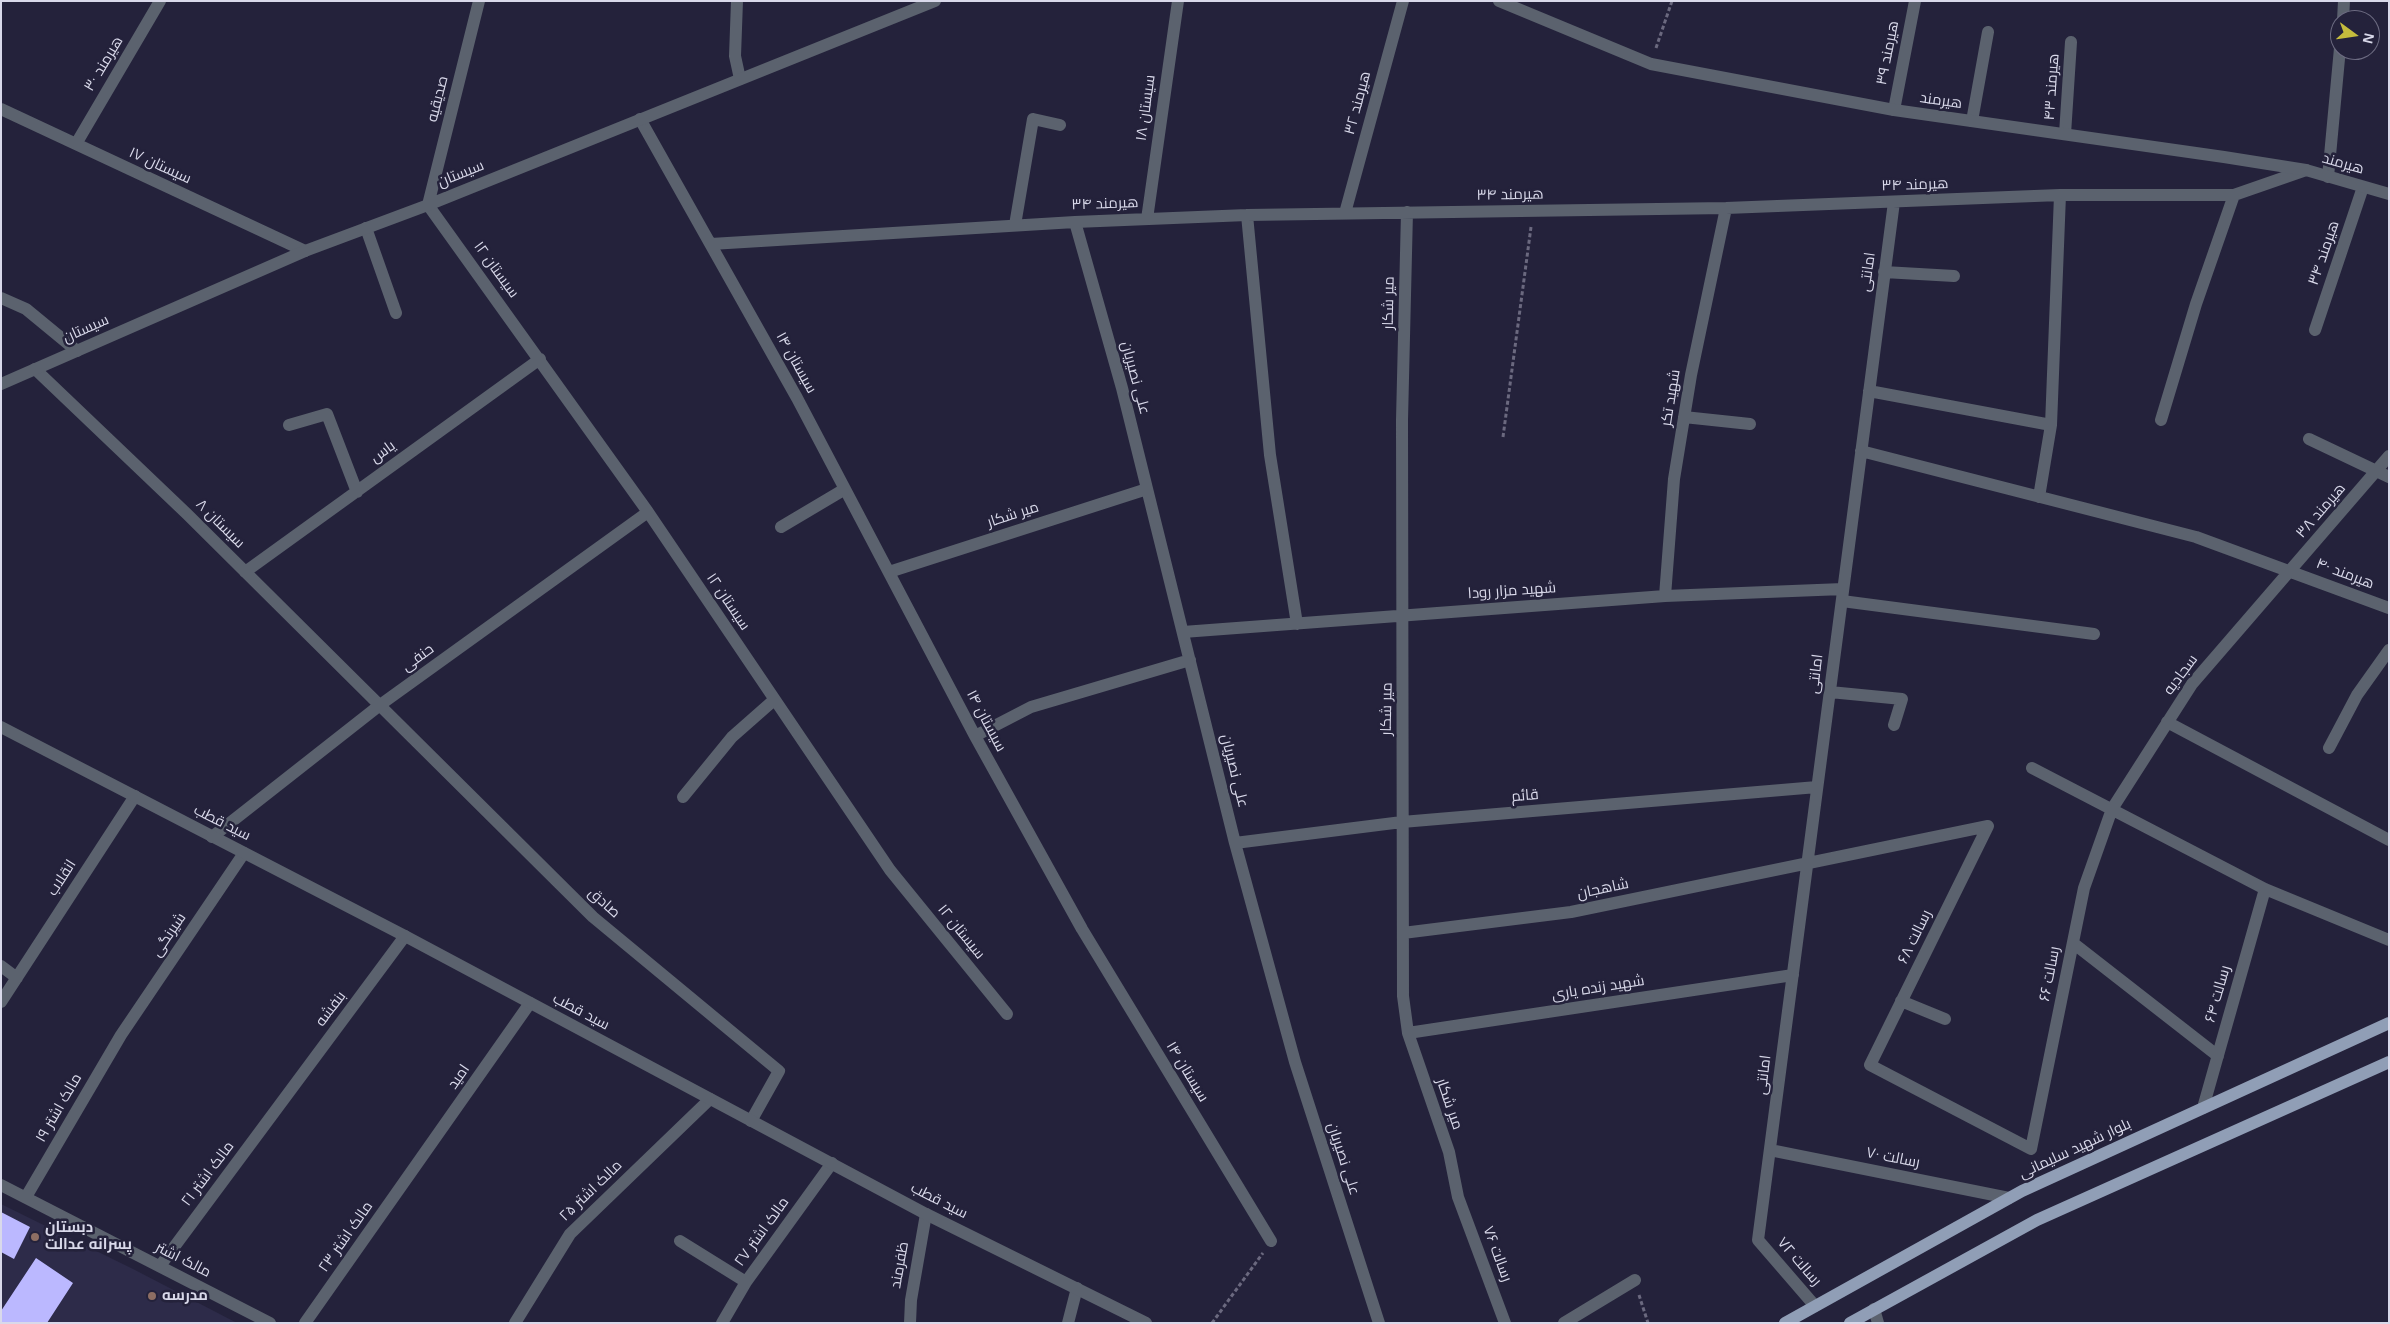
<!DOCTYPE html>
<meta charset="utf-8">
<style>
body{margin:0}
#map{position:relative;width:2390px;height:1324px;overflow:hidden;background:#24223b;font-family:Helvetica,sans-serif}
canvas{display:block}
.frame{position:absolute;inset:0;border:2px solid #d9d9ea;pointer-events:none}
.north{position:absolute;left:2330px;top:10px;width:50px;height:50px;box-sizing:border-box;background:#24223b;border:1px solid #6c6b81;border-radius:50%;rotate:104deg;font-size:14px;font-weight:700;line-height:20px;text-align:center;color:#d9d9ea}
.north::after{content:'';display:block;margin:auto;width:18px;height:22px;background:#c5bc3d;clip-path:polygon(50% 0,100% 100%,50% 72%,0 100%)}
</style>
<div id="map">
<canvas width="2390" height="1324"></canvas>
<div class="frame"></div>
<div class="north">N</div>
</div>
<script>
const context = document.querySelector('canvas').getContext('2d');
context.lineJoin = 'round';
function fillPath(path, color) { context.fillStyle = color; context.fill(path, 'evenodd'); }
const shape = rows => new Path2D(rows.map(r => 'M' + r).join(''));
function strokePath(path, color, width, dash) { context.strokeStyle = color; context.lineWidth = width; context.lineCap = dash ? 'butt' : 'round'; context.setLineDash(dash || []); context.stroke(path); }
function drawText(font, color, halo, rows, align = 'center') {
  context.font = font + ' Helvetica,Cairo,sans-serif'; context.lineWidth = 5; context.setLineDash([]); context.textBaseline = 'middle'; context.strokeStyle = halo; context.fillStyle = color; for (const [text, x, y, turn = 0] of rows) {
    context.save(); context.translate(x, y); context.rotate((+turn || 0) * Math.PI / 180); context.textAlign = isNaN(turn) ? turn : align; if (halo) context.strokeText(text, 0, 0); context.fillText(text, 0, 0); context.restore();
  }
}
fillPath(shape([
 [1,1204,135,1270,237,1323,1,1323]
]), '#2d2b49');
fillPath(shape([
 [1,1212,30,1227,14,1259,1,1252],
 [36,1258,73,1283,47,1323,1,1323,1,1311]
]), '#bbb8ff');
strokePath(shape([
 [1656,48,1672,1],
 [1503,437,1531,227],
 [1639,1295,1648,1323],
 [1212,1323,1263,1253]
]), '#6b697f', 3, [4, 2.5]);
strokePath(shape([
 [737,1,735,56,740,79],
 [2343,20,2344,1],
 [1,109,305,251],
 [1894,110,1915,1],
 [640,119,797,398,975,736,1082,929,1271,1241],
 [1972,121,1988,32],
 [2065,134,2071,42],
 [76,144,160,1],
 [2328,177,2340,48],
 [428,205,648,512,890,870,1007,1014],
 [1407,212,1402,420,1403,996,1408,1033,1449,1152,1458,1197,1505,1323],
 [1345,213,1403,1],
 [1247,215,1270,455,1297,624],
 [1147,219,1178,1],
 [1075,222,1122,388,1235,843,1295,1062,1379,1323],
 [1015,225,1033,119,1060,125],
 [366,228,396,313],
 [711,244,1075,222,1247,215,1726,208,2060,195,2234,195,2306,170],
 [1884,272,1954,276],
 [1,298,26,309,77,351],
 [2315,330,2363,187],
 [35,369,187,514,593,917,779,1071,751,1121],
 [1869,391,2051,425],
 [1684,417,1750,424],
 [2161,420,2196,304,2234,195],
 [289,425,327,414,357,492],
 [2309,439,2389,477],
 [1861,451,2196,537,2389,608],
 [2039,497,2051,425,2060,195],
 [781,527,845,489],
 [245,572,540,359],
 [889,572,1147,489],
 [1665,596,1674,479,1691,375,1726,208],
 [1842,601,2094,634],
 [1183,632,1665,596,1843,589],
 [1830,692,1902,699,1894,725],
 [2167,722,2389,840],
 [975,736,1031,707,1190,660],
 [2329,748,2357,695,2389,650],
 [2032,768,2265,889,2389,940],
 [683,797,732,737,774,700],
 [212,837,380,705,648,512],
 [1235,843,1402,822,1817,787],
 [1403,933,1571,912,1988,826,1870,1065,2031,1149,2084,888,2112,809,2192,684,2389,456],
 [2073,943,2218,1056],
 [1,966,17,978],
 [1901,1001,1945,1019],
 [1,1002,135,796],
 [1408,1033,1793,975],
 [2203,1108,2265,889],
 [1770,1150,2009,1198],
 [1,1185,270,1323],
 [26,1197,121,1035,244,853],
 [680,1241,746,1282],
 [160,1266,405,936],
 [1815,1306,1758,1240,1894,202],
 [1874,1309,1878,1323],
 [305,1323,530,1003],
 [515,1323,570,1234,710,1099],
 [722,1323,746,1282,832,1163],
 [910,1323,911,1300,926,1214],
 [1068,1323,1077,1288],
 [1564,1323,1635,1280]
]), '#5b626e', 12);
strokePath(shape([
 [1499,1,1651,64,1894,110,2224,157,2306,170,2389,194],
 [428,205,479,1],
 [1,384,305,251,428,205,935,1],
 [1,727,405,936,926,1214,1146,1323]
]), '#5b626e', 12);
strokePath(shape([
 [1785,1323,2022,1191,2389,1023],
 [1850,1323,2037,1220,2389,1062]
]), '#909eb6', 12);
for (const [x, y, r, color] of [
 [35,1237,5,"#8d6e63"],
 [152,1296,5,"#8d6e63"]
]) { const dot = new Path2D(); dot.arc(x, y, r, 0, 2 * Math.PI); context.fillStyle = color; context.fill(dot); strokePath(dot, '#24223b', 2); }
drawText('15px', '#d9d9ea', '#24223b', [
 ["هیرمند ۳۹",1888,53,-79],
 ["هیرمند ۳۰",104,64,-59],
 ["هیرمند ۴۳",2052,87,-86],
 ["صدیقیه",438,99,-76],
 ["هیرمند",1941,101,8],
 ["هیرمند ۳۲",1358,103,-75],
 ["سیستان ۱۸",1146,108,-82],
 ["هیرمند",2343,164,16],
 ["سیستان ۱۷",160,166,25],
 ["سیستان",461,174,-22],
 ["هیرمند ۳۴",1915,185,-2],
 ["هیرمند ۳۴",1510,195,-1],
 ["هیرمند ۳۴",1105,204,-2],
 ["هیرمند ۳۴",2324,253,-71],
 ["سیستان ۱۲",496,270,54],
 ["امانتی",1868,272,-82],
 ["میر شکار",1389,303,-89],
 ["سیستان",86,329,-24],
 ["سیستان ۱۴",796,363,61],
 ["علی نصیریان",1135,378,75],
 ["شهید تکر",1671,398,-81],
 ["یاس",383,452,-36],
 ["هیرمند ۳۸",2321,511,-49],
 ["میر شکار",1013,515,-18],
 ["سیستان ۸",220,524,45],
 ["هیرمند ۴۰",2345,574,21],
 ["شهید مزار رودا",1512,591,-4],
 ["سیستان ۱۲",728,602,56],
 ["حنفی",418,658,-36],
 ["امانتی",1816,674,-83],
 ["سجادیه",2181,675,-53],
 ["میر شکار",1387,709,-89],
 ["سیستان ۱۴",986,721,62],
 ["علی نصیریان",1234,771,76],
 ["قائم",1525,796,-5],
 ["سید قطب",222,823,27],
 ["انقلاب",62,878,-57],
 ["شاهجان",1603,889,-12],
 ["صادق",604,903,42],
 ["سیستان ۱۲",961,932,51],
 ["شیرنگی",169,935,-56],
 ["رسالت ۶۸",1915,937,-64],
 ["رسالت ۶۶",2050,974,-79],
 ["شهید زنده یاری",1598,988,-9],
 ["رسالت ۶۴",2218,994,-74],
 ["بنفشه",331,1009,-53],
 ["سید قطب",581,1012,28],
 ["سیستان ۱۴",1187,1072,59],
 ["امانتی",1764,1075,-83],
 ["امید",459,1077,-55],
 ["میر شکار",1449,1104,71],
 ["مالک اشتر ۱۹",59,1108,-60],
 ["بلوار شهید سلیمانی",2075,1149,-25],
 ["رسالت ۷۰",1893,1158,11],
 ["علی نصیریان",1343,1159,72],
 ["مالک اشتر ۲۱",208,1174,-53],
 ["مالک اشتر ۲۵",591,1191,-44],
 ["سید قطب",939,1201,27],
 ["مالک اشتر ۲۷",762,1232,-54],
 ["مالک اشتر ۲۳",346,1237,-55],
 ["رسالت ۷۶",1497,1254,70],
 ["مالک اشتر",183,1260,27],
 ["رسالت ۷۲",1799,1262,49],
 ["ظفرمند",900,1265,-80]
]);
drawText('bold 15px', '#d9d9ea', '#24223b', [
 ["دبستان",45,1228],
 ["پسرانه عدالت",45,1245],
 ["مدرسه",162,1296]
], 'left');
</script>
